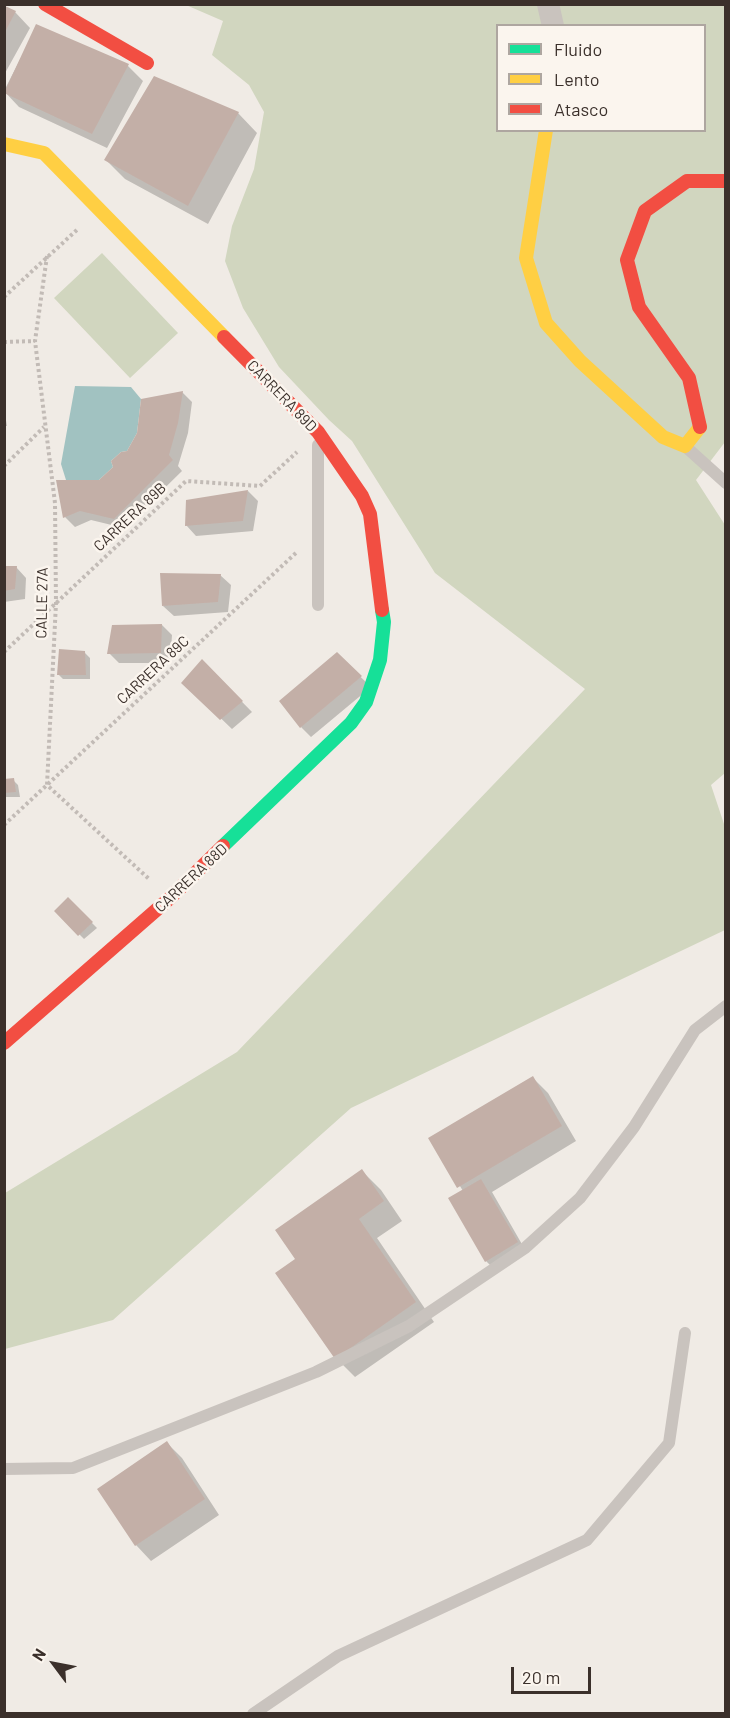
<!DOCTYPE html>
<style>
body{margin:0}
#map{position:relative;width:730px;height:1718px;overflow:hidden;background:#f0ebe5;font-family:Barlow,sans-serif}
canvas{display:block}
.frame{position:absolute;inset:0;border:6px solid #3b302b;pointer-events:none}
.legend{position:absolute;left:496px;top:24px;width:210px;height:108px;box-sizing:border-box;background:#fbf5ee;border:2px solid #aea6a0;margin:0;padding:8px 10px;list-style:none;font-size:18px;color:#3b302b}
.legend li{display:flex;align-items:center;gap:12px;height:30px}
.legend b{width:30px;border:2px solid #aea6a0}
.north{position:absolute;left:24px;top:1634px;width:60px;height:60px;-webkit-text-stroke:4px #fbf5ee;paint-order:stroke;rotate:302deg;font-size:16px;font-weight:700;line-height:24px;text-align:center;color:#3b302b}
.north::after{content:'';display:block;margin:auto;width:21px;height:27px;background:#3b302b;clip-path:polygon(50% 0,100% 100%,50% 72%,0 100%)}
.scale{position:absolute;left:511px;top:1667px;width:80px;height:27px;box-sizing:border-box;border:3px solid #3b302b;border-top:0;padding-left:8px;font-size:18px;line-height:21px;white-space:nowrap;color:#3b302b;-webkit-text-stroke:4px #fbf5ee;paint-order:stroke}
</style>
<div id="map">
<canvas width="730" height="1718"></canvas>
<div class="frame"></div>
<ul class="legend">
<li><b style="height:8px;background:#16e098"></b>Fluido</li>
<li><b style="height:8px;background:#ffcf43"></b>Lento</li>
<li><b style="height:8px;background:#f24e42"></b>Atasco</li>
</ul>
<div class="north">N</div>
<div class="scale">20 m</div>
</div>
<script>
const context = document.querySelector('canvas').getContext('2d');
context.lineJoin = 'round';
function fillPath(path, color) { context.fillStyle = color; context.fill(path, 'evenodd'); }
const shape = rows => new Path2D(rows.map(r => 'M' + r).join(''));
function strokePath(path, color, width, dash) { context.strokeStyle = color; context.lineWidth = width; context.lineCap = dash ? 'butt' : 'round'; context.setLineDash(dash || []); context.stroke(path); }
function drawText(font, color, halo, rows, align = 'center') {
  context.font = font + ' Barlow,sans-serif'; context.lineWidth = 5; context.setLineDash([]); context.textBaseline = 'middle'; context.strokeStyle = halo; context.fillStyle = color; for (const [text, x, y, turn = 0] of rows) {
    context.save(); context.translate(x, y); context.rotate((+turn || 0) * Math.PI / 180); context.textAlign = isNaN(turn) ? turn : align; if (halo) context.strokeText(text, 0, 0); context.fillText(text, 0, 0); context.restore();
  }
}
fillPath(shape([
 [186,5,725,5,725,442,696,480,725,525,725,773,711,785,725,827,725,930,351,1108,113,1320,5,1349,5,1193,237,1052,585,689,435,573,352,441,329,420,279,367,243,308,225,261,232,226,254,169,264,112,249,85,212,55,223,21],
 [498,26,704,26,704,130,498,130],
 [102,253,178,333,130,378,54,298]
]), '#d1d6bf');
fillPath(shape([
 [75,386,131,387,141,399,137,433,127,451,121,452,111,461,113,467,99,480,66,480,61,464]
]), '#a1c2c1');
fillPath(shape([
 [4,8,15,12,30,28,4,75],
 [37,26,128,66,143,81,107,148,19,107,4,91],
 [238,113,257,133,208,224,125,179,106,160],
 [182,392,192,402,188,433,178,466,182,471,124,528,91,520,75,527,65,517,128,453,139,434],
 [4,409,7,426,4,426],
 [248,491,258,501,253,531,196,536,186,525],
 [4,567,16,567,26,578,25,599,4,602],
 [220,575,231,585,228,612,174,616,163,606],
 [162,625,172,635,170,663,119,663,109,653],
 [85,653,90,658,90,679,63,679,58,674],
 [337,654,371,687,311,737,301,727],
 [202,661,252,712,232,729,183,682],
 [4,780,13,780,18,785,20,797,4,797],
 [68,899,97,928,84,939,56,911],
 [533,1078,548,1093,576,1141,492,1192,527,1253,496,1271,486,1261,463,1191,431,1139],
 [362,1171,381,1190,402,1221,377,1238,434,1322,355,1377,336,1358,297,1260],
 [167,1443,182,1458,219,1515,151,1561,136,1545]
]), '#0003');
fillPath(shape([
 [5,6,16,11,5,32],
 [36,24,129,64,92,134,4,93],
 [154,76,239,112,188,206,104,160],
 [183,391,178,423,169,455,173,460,114,519,80,511,63,518,56,480,99,480,113,467,111,461,121,452,127,451,137,433,141,399],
 [248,490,243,521,185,526,186,500],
 [4,566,17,566,15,589,4,591],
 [160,573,221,574,218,602,162,606],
 [162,624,161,653,107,654,112,625],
 [59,649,85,651,86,675,57,675],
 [337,652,362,676,300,728,279,701],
 [202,659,243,701,220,720,181,683],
 [14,778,16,792,4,793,4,779],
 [68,897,93,922,78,936,54,911],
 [533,1076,562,1126,457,1188,428,1138],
 [362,1169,384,1201,359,1219,416,1302,335,1359,275,1273,295,1259,275,1230],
 [481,1179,518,1242,485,1262,448,1198],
 [167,1441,205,1499,135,1546,97,1489]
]), '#c3afa7');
strokePath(shape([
 [47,256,35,341,55,503,56,603,47,785,149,879],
 [4,297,79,228],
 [4,342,35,341],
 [4,466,44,427],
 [4,652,186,481,260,486,297,452],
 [4,825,298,551]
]), '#c2bbb6', 4, [3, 3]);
strokePath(shape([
 [318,445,318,605],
 [686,447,726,483],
 [4,1469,73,1468,316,1372,409,1326,525,1248,580,1198,634,1127,695,1030,726,1006],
 [253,1714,338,1656,587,1540,669,1443,685,1333]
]), '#c9c3be', 12);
strokePath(shape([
 [548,4,553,26]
]), '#c9c3be', 22);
strokePath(shape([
 [223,846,351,723,366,702,380,660,384,622,382,610]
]), '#16e098', 14);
strokePath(shape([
 [546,130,526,258,546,323,580,361,663,437,685,446,700,427],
 [4,144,44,153,224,337]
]), '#ffcf43', 14);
strokePath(shape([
 [45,4,147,63],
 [224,337,318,432,362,496,370,514,382,610],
 [700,427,689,378,639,307,627,260,645,211,687,181,726,181],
 [4,1043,170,898,223,846]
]), '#f24e42', 14);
drawText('15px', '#3b302b', '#fbf5ee', [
 ["CARRERA 89D",282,396,46],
 ["CARRERA 89B",130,517,-43],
 ["CALLE 27A",42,603,-89],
 ["CARRERA 89C",153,670,-43],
 ["CARRERA 88D",191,878,-43]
]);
</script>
